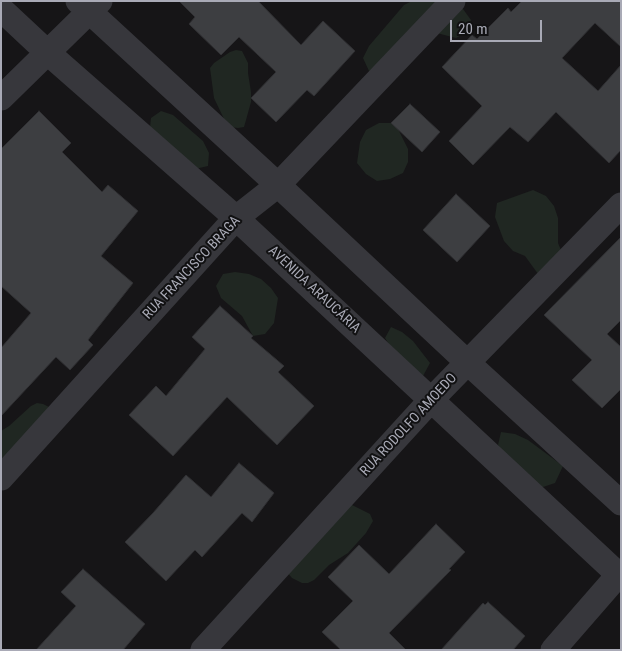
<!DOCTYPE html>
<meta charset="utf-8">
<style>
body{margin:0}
#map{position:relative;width:622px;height:651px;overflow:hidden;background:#161517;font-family:"Roboto Condensed",sans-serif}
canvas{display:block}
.frame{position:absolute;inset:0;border:2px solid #a9aab6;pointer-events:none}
.scale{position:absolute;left:450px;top:20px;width:92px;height:22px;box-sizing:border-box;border:2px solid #a9aab6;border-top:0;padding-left:6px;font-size:15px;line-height:18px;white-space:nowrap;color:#a9aab6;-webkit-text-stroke:4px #111112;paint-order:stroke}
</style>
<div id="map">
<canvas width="622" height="651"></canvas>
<div class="frame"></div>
<div class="scale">20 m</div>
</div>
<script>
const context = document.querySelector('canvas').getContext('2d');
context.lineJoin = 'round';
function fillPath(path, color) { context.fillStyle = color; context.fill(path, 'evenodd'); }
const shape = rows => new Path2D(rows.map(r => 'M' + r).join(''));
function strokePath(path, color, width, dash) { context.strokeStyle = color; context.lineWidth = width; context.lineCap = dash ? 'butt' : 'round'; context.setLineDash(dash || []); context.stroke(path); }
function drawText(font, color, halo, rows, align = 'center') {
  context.font = font + ' "Roboto Condensed",sans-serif'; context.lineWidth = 4; context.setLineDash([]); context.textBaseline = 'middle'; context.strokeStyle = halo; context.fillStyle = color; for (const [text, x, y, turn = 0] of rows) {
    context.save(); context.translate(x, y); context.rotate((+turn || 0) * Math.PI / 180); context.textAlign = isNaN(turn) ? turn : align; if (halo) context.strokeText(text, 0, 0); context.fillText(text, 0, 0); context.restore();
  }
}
fillPath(shape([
 [412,1,453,2,463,9,471,20,467,32,456,38,429,31,382,68,369,71,363,58,369,46,404,5],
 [236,50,242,51,248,63,248,73,251,92,251,102,246,120,244,127,238,128,230,127,225,121,214,98,210,68,214,63,230,52],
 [161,111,173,115,203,141,209,153,208,166,195,169,149,137,151,118],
 [379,123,391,123,397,127,408,149,408,162,403,173,390,179,377,181,366,174,357,163,360,142,366,130],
 [533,190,546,196,554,206,558,218,558,243,563,255,541,278,525,256,513,251,504,241,495,217,497,203],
 [235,272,249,274,261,279,271,288,278,298,274,323,265,334,253,336,242,316,221,298,216,286,223,274],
 [391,327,402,332,413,341,430,363,423,376,392,349,385,338],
 [37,403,43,404,49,407,1,469,1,431,9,426,31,406],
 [501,432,515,434,528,440,563,466,555,483,543,487,531,488,498,445],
 [348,503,370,514,373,521,366,533,348,553,329,565,314,580,308,583,302,583,292,578,286,571]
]), '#202722');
const building = shape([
 [179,1,258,1,301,45,323,21,355,51,314,96,307,90,276,122,251,98,276,72,239,37,221,55,189,24,195,17,179,1],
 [522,1,621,1,621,47,595,23,562,58,598,91,621,65,621,150,609,163,556,112,528,142,510,127,473,165,449,141,482,106,442,67,472,35,477,39,508,8,511,12,522,1],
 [410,104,440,132,422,152,391,123,410,104],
 [39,111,71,143,62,152,102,192,108,185,138,211,101,256,133,283,88,340,93,345,70,370,56,357,1,416,1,348,31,313,1,286,1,149,39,111],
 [456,194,490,226,457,262,423,230,456,194],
 [621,237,621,320,607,334,621,347,621,389,602,408,572,380,592,360,544,315,621,237],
 [220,306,253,336,251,338,284,366,278,372,314,406,277,445,227,397,173,456,129,415,156,386,166,396,205,349,192,337,220,306],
 [239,463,274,493,252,522,242,513,202,557,195,550,166,581,125,542,153,513,186,475,211,497,239,463],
 [436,524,465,552,449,569,451,570,389,633,406,650,341,650,322,632,353,601,328,577,359,545,389,574,436,524],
 [83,569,145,624,123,650,36,650,76,606,61,592,83,569],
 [488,602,525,636,513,650,441,650,483,603,485,605,488,602]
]);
fillPath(building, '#3d3e41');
strokePath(building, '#303033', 1);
strokePath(shape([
 [78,1,278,185,468,363,621,503],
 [1,9,48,53,236,218,621,577],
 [1,98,100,1],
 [1,478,236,218,278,185,453,1],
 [203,650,431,400,621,205],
 [553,650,621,572]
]), '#37373c', 25);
drawText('14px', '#a9aab6', '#111112', [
 ["RUA FRANCISCO BRAGA",192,268,-47],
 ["AVENIDA ARAUCÁRIA",314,290,43],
 ["RUA RODOLFO AMOEDO",409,425,-47]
]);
</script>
